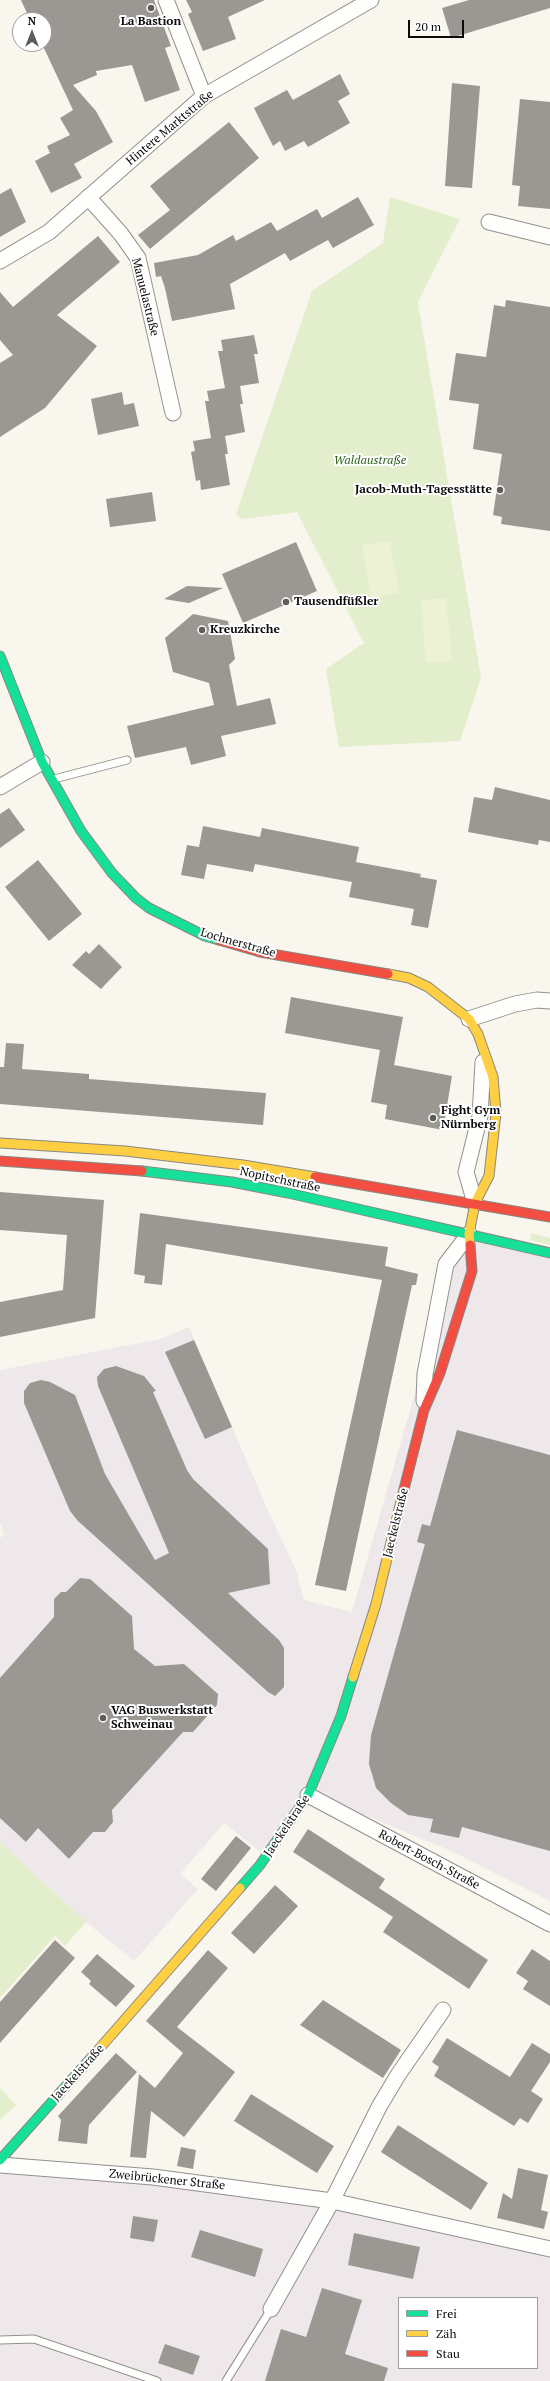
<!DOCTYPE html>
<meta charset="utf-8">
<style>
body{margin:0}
#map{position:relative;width:550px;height:2381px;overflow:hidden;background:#f9f6ed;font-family:"PT Serif",serif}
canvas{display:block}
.legend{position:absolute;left:398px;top:2297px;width:140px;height:72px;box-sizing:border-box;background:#fff;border:1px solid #9d9d9d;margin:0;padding:5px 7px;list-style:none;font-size:12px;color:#0a0a0a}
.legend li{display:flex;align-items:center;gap:8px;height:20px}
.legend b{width:20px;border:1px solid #9d9d9d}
.north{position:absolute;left:12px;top:12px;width:40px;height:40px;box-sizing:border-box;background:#fff;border:1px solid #9d9d9d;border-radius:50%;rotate:0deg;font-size:11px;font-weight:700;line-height:16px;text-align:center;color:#0a0a0a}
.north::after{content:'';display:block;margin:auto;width:14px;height:18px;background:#5e5d59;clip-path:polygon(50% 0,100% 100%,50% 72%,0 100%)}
.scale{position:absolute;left:408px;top:20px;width:56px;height:18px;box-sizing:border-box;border:2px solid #0a0a0a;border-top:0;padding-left:5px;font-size:12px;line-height:14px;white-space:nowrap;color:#0a0a0a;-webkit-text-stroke:3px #fff;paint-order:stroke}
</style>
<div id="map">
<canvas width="550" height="2381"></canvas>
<ul class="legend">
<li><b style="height:5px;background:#16e098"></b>Frei</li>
<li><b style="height:5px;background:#ffcf43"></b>Zäh</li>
<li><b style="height:5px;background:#f24e42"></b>Stau</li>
</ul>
<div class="north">N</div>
<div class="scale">20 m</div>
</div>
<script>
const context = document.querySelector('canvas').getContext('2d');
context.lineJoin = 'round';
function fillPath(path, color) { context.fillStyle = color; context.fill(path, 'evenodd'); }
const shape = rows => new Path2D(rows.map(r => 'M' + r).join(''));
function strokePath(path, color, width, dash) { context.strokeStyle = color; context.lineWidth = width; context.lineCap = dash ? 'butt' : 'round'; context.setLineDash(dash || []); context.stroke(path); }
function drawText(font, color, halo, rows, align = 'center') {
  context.font = font + ' "PT Serif",serif'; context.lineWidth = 4; context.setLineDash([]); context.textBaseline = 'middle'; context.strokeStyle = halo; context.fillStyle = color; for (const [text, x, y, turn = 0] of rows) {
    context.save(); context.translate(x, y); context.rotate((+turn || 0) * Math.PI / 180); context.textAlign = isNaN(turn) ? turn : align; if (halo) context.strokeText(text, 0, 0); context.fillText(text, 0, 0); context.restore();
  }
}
fillPath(shape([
 [461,1232,550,1252,550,1901,451,1851,306,1790,263,1854,224,1823,180,1874,198,1889,134,1961,86,1922,0,1842,0,1538,4,1535,0,1523,0,1370,160,1339,189,1327,269,1513,296,1570,304,1600,352,1612],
 [0,2155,325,2203,550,2256,550,2381,0,2381],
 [399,2298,537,2298,537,2368,399,2368]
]), '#efe8eb');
fillPath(shape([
 [390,197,460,219,418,302,481,678,460,741,339,747,326,669,364,643,297,512,242,519,236,514,312,291,383,243],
 [531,1233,550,1238,550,1245,530,1240],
 [0,1842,86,1922,65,1946,55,1936,0,1998],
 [0,2088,16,2105,0,2120]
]), '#e3eecd');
fillPath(shape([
 [390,541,399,593,371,598,362,545],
 [446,598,452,661,426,663,421,600]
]), '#edf2d6');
fillPath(shape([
 [21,0,154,0,171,46,165,48,180,90,145,102,132,65,96,71,97,75,73,85,96,111,113,142,74,164,82,178,51,193,35,161,50,153,47,146,70,135,60,118,73,110,42,44,44,44,44,20,30,20],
 [186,0,265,0,228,17,236,39,203,51,188,14,192,12],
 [469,0,550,0,550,8,451,38,442,8],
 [340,74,350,94,338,101,350,123,308,147,304,141,285,151,280,141,273,146,254,108,287,90,293,100],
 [452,83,480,86,472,188,445,186],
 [520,99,550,102,550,209,518,206,520,186,512,185],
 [229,122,259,158,150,249,138,235,170,210,150,186],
 [11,188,26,222,0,237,0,194],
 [358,197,374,225,333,248,328,240,290,261,285,253,230,284,235,309,172,321,165,288,161,276,156,277,154,263,198,255,233,235,236,241,271,222,277,231,317,209,322,218],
 [98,236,120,262,57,315,97,346,45,408,0,437,0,363,13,355,0,340,0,292,13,307],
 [506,300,550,307,550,531,501,524,502,517,493,515,502,454,473,449,479,404,449,400,456,353,486,357,494,305,505,307],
 [254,335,258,354,254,354,259,383,240,386,243,404,240,404,245,432,225,436,228,454,225,454,230,485,201,490,200,480,196,481,191,452,195,451,193,441,211,438,205,401,209,401,207,391,225,388,218,351,223,351,221,340],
 [122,392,124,405,134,403,139,426,98,435,91,399],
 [152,492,156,521,110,527,106,499],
 [296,542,317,591,243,623,222,574],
 [187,586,223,588,189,603,164,599],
 [193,614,228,621,235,659,229,665,237,706,270,698,276,724,221,736,226,756,191,765,186,747,135,758,127,726,214,705,209,683,173,672,165,638],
 [495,787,550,800,550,842,539,840,538,845,468,832,474,797,492,800],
 [9,808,25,830,0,848,0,814],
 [203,826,260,837,262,828,359,847,356,862,421,874,420,877,437,880,428,928,411,925,414,909,349,897,352,882,255,864,253,872,207,864,204,879,181,875,187,845,199,847],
 [38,860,82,914,49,941,5,887],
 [99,944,122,967,101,989,72,965,86,951,89,954],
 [291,997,403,1017,394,1065,452,1076,443,1130,385,1119,387,1105,371,1102,380,1050,285,1033],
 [6,1043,24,1044,22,1069,89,1074,89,1079,266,1093,263,1125,0,1104,0,1067,4,1067],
 [0,1192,104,1200,95,1318,0,1337,0,1302,63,1290,67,1235,0,1230],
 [140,1213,388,1247,385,1266,418,1274,416,1285,412,1285,346,1591,315,1585,382,1280,166,1244,162,1285,144,1283,145,1276,134,1274],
 [194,1340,232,1427,205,1439,165,1352],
 [116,1366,144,1376,156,1391,153,1392,187,1470,193,1479,268,1549,270,1584,228,1593,279,1640,284,1648,284,1687,275,1696,268,1692,78,1521,70,1511,24,1403,24,1391,30,1383,41,1380,50,1382,75,1395,105,1474,155,1560,169,1553,98,1386,97,1377,104,1369],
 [457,1430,550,1455,550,1851,462,1827,459,1838,430,1832,433,1819,408,1815,391,1803,376,1788,369,1764,371,1735,425,1544,417,1542,422,1524,430,1526],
 [80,1578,90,1579,132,1616,134,1649,155,1666,184,1664,218,1694,217,1705,193,1732,183,1732,112,1810,113,1822,105,1832,93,1832,69,1859,38,1828,26,1842,0,1818,0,1678,54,1617,54,1599,61,1592,66,1592],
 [308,1829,385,1879,379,1888,488,1960,469,1989,383,1932,393,1917,293,1852],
 [236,1836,251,1848,216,1891,201,1879],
 [275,1885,298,1906,254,1954,231,1933],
 [55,1940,75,1958,0,2043,0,2002],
 [532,1949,550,1961,550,2006,523,1989,528,1981,516,1973],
 [208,1950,228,1968,177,2027,235,2072,184,2137,151,2111,146,2158,130,2157,139,2074,155,2088,183,2053,146,2021],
 [97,1954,135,1986,116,2007,89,1984,91,1981,81,1972],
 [323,2000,401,2050,383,2078,300,2025],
 [447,2038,510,2077,532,2043,550,2054,550,2062,531,2091,543,2099,528,2123,520,2118,514,2126,434,2076,439,2067,432,2062],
 [116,2053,137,2072,89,2125,87,2144,58,2141,61,2120,58,2116],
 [251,2094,334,2146,317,2173,234,2121],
 [398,2125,488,2183,471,2210,381,2152],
 [181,2147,196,2150,193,2169,177,2166],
 [518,2168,548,2175,541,2210,548,2212,544,2229,497,2218,503,2193,512,2199],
 [133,2216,158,2220,154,2242,130,2238],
 [200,2230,263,2249,255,2277,191,2257],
 [354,2233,420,2247,413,2279,348,2265],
 [322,2288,362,2300,345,2354,388,2368,384,2381,265,2381,281,2329,306,2337],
 [165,2344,200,2356,193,2375,158,2363]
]), '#9b9894');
const lane = shape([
 [54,779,127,760],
 [0,2340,34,2339,157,2381],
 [226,2381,271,2309]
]);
const street = shape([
 [166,0,204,96],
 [88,197,121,234,138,258,173,413],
 [489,222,550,237],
 [0,261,49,232,204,96,371,0],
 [0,787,42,762],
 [469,1019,515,1004,537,1000,550,1001],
 [475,1203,466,1172,480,1116,483,1062],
 [424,1401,425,1374,446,1264,469,1234],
 [308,1795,550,1924],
 [0,2165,153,2177,332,2201,550,2249],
 [271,2309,332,2201,379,2107,398,2075,443,2010]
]);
const fast = shape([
 [0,656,42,762,81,831,112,873,136,898,149,908,205,936,219,940],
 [142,1171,232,1182,288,1193,550,1253],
 [240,1888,260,1865,308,1795,341,1716,353,1677],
 [0,2160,92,2057]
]);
const slow = shape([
 [388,974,409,978,428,987,469,1019,478,1034,493,1077,496,1113,489,1176,475,1203,469,1234,470,1245],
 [0,1143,125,1151,243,1165,315,1177],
 [353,1677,376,1604,402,1497],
 [92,2057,240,1888]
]);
const jam = shape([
 [219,940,260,952,388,974],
 [0,1161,142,1171],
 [315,1177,550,1217],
 [402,1497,424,1410,440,1373,472,1271,470,1245]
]);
strokePath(lane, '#92908c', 9);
strokePath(street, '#92908c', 17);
strokePath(fast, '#888783', 11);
strokePath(slow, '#888783', 11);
strokePath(jam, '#888783', 11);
strokePath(lane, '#fefefc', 7);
strokePath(street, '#fefefc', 15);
strokePath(fast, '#16e098', 9);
strokePath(slow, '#ffcf43', 9);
strokePath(jam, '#f24e42', 9);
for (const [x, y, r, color] of [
 [151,8,4,"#5e5d59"],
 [500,490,4,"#5e5d59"],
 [286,602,4,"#5e5d59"],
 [202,630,4,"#5e5d59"],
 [433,1118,4,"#5e5d59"],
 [103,1718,4,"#5e5d59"]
]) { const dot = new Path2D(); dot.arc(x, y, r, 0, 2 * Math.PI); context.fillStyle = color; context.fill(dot); strokePath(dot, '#fff', 1.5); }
drawText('bold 12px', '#0a0a0a', '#fff', [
 ["La Bastion",151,22,"center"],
 ["Jacob-Muth-Tagesstätte",492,490,"right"],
 ["Tausendfüßler",294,602],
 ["Kreuzkirche",210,630],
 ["Fight Gym",441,1111],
 ["Nürnberg",441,1125],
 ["VAG Buswerkstatt",111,1711],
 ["Schweinau",111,1725]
], 'left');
drawText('12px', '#0a0a0a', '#fff', [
 ["Hintere Marktstraße",170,128,-40],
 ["Manuelastraße",145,297,76],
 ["Lochnerstraße",238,943,16],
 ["Nopitschstraße",280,1180,12],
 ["Jaeckelstraße",396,1523,-76],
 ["Jaeckelstraße",287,1826,-56],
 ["Robert-Bosch-Straße",429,1860,28],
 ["Jaeckelstraße",78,2073,-48],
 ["Zweibrückener Straße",167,2180,6]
]);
drawText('italic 12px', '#2e601c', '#fff', [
 ["Waldaustraße",370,461]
]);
</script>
